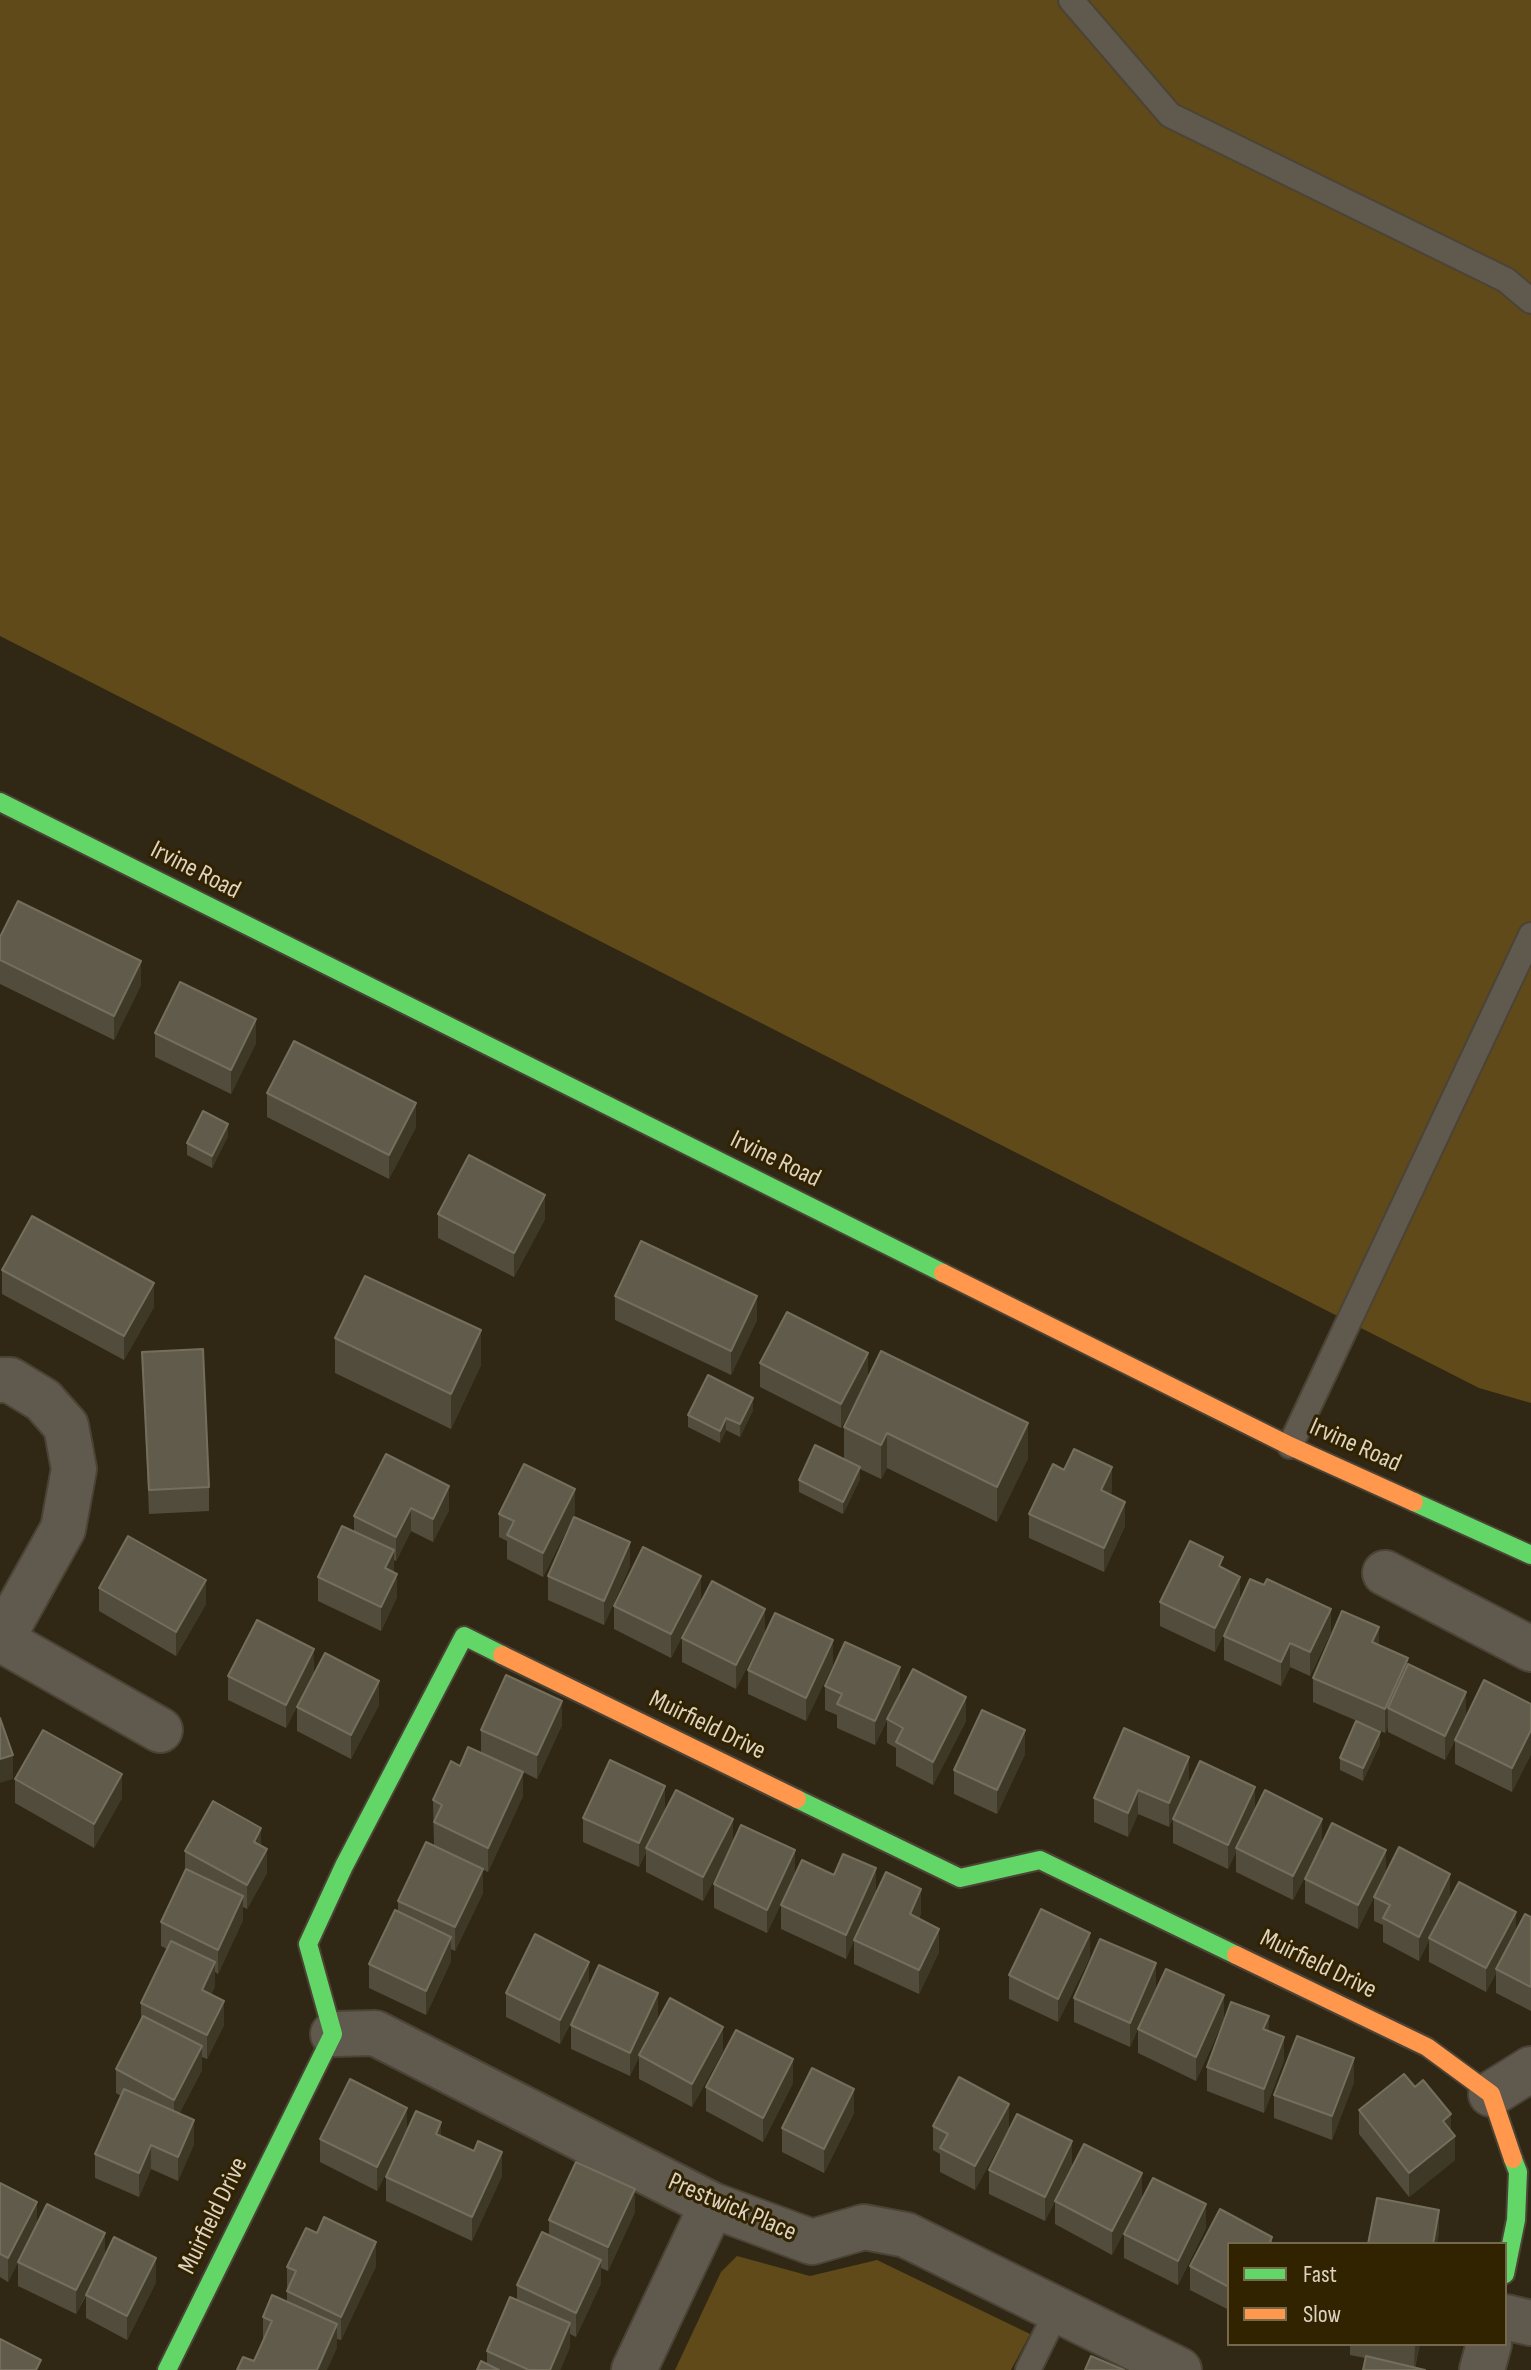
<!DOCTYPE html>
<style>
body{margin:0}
#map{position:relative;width:1531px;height:2370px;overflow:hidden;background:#302815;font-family:"Sofia Sans Condensed",sans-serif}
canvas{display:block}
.legend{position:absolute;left:1227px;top:2242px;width:280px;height:104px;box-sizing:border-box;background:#312200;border:2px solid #75694d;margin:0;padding:10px 14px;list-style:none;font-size:24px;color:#dcd3c0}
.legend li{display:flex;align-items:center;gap:16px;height:40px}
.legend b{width:40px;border:2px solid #75694d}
</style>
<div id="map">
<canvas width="1531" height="2370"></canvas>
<ul class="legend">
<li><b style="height:10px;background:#63d668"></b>Fast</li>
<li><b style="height:10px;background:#ff974d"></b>Slow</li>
</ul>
</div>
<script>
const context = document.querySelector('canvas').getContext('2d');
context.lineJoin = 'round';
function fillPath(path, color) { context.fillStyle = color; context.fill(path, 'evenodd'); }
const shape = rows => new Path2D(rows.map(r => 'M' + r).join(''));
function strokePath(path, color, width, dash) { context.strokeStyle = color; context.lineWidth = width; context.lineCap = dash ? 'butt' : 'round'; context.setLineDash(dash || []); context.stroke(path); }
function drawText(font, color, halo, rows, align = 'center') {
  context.font = font + ' "Sofia Sans Condensed",sans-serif'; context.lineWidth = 6; context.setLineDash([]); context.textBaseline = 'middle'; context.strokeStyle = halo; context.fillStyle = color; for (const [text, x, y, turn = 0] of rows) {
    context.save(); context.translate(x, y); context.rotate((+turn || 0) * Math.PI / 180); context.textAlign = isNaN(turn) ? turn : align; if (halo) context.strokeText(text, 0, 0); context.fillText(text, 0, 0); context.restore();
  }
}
fillPath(shape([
 [0,0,1531,0,1531,1403,1479,1388,0,636],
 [737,2256,810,2276,877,2260,1030,2334,1011,2370,675,2370,721,2272]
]), '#604a19');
const lane = shape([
 [1071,0,1170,115,1506,280,1531,301],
 [1290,1446,1531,935],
 [1028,2370,1057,2311]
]);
const street = shape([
 [0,1380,10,1380,43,1400,66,1426,74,1469,63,1529,1,1640],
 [1385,1573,1531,1649],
 [0,1639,160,1730],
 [333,2034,375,2033,712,2205,812,2242,864,2227,906,2235,1179,2370],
 [1491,2094,1531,2069],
 [1505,2317,1531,2323],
 [634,2370,712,2205],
 [1482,2370,1489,2344]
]);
const fast = shape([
 [0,802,943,1273],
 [1414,1502,1531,1555],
 [797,1799,960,1878,1040,1860,1236,1955],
 [1505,2274,1516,2220,1518,2172,1513,2159],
 [167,2370,333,2034,308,1944,344,1866,464,1636,502,1655]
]);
const slow = shape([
 [943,1273,1290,1446,1414,1502],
 [502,1655,797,1799],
 [1236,1955,1427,2047,1491,2094,1513,2159]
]);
strokePath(lane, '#4b4436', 28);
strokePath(street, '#4b4436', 48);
strokePath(fast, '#4b4436', 22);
strokePath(slow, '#4b4436', 22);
strokePath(lane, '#605a4e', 24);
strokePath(street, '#605a4e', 44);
strokePath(fast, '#63d668', 18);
strokePath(slow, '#ff974d', 18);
fillPath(shape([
 [0,937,141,985,114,1040,0,984],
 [155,1033,256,1043,231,1094,155,1057],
 [267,1093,416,1127,389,1179,267,1117],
 [228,1136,212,1168,187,1155,187,1143],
 [438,1214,545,1219,514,1277,438,1238],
 [2,1270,154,1307,124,1360,2,1294],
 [615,1296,757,1320,731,1375,615,1320],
 [335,1338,481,1365,451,1429,335,1373],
 [881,1351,1028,1458,997,1522,887,1468,881,1479,860,1469,860,1479,843,1514,799,1492,799,1480,844,1459,844,1427],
 [142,1352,209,1487,209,1511,149,1514],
 [760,1363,868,1377,841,1428,760,1387],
 [753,1410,740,1437,726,1430,720,1443,688,1427,688,1415],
 [1064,1470,1112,1491,1110,1495,1125,1526,1104,1572,1029,1538,1029,1514],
 [449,1486,449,1510,433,1542,411,1531,396,1561,394,1560,394,1572,397,1597,381,1631,318,1601,318,1577,354,1531,354,1516],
 [575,1513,543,1577,507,1559,507,1541,499,1537,499,1514],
 [630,1566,604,1625,548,1600,548,1576],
 [1223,1568,1240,1600,1331,1632,1310,1676,1290,1667,1281,1686,1224,1660,1224,1636,1236,1609,1215,1652,1160,1626,1160,1602],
 [99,1588,206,1604,176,1656,99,1611],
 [701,1600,671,1658,614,1629,614,1606],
 [765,1632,736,1689,682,1662,682,1638],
 [1379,1645,1408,1666,1466,1716,1531,1704,1531,1754,1512,1792,1455,1764,1455,1740,1445,1760,1388,1732,1388,1727,1385,1733,1313,1702,1313,1678],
 [833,1664,806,1721,748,1694,748,1670],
 [314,1673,286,1728,228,1700,228,1676],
 [825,1686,900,1691,891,1711,966,1721,933,1785,896,1766,896,1748,887,1743,887,1720,875,1745,837,1728,837,1715,825,1710],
 [379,1705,351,1759,297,1731,297,1707],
 [562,1725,537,1779,523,1772,523,1796,488,1872,435,1847,483,1893,455,1951,451,1949,451,1961,426,2015,369,1988,369,1964,398,1911,398,1901,434,1846,433,1800,460,1766,481,1752,481,1730],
 [1380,1744,1363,1781,1340,1770,1340,1758],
 [1025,1754,997,1814,954,1794,954,1770],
 [15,1779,122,1798,94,1848,15,1803],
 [1189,1781,1169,1827,1138,1814,1128,1837,1094,1822,1094,1798],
 [665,1810,733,1843,703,1901,646,1872,646,1852,639,1867,583,1842,583,1818],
 [1255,1810,1386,1874,1450,1897,1516,1932,1531,1917,1531,2011,1496,1993,1496,1973,1486,1992,1429,1962,1429,1940,1419,1961,1383,1942,1383,1925,1374,1921,1374,1897,1358,1929,1305,1903,1305,1879,1322,1844,1293,1900,1236,1872,1236,1852,1228,1869,1173,1843,1173,1819],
 [185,1851,267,1873,247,1909,243,1907,243,1920,218,1974,215,1972,215,1986,211,1995,224,2025,207,2059,202,2057,202,2070,179,2114,194,2144,178,2181,151,2169,139,2197,95,2178,95,2154,121,2096,116,2093,116,2069,141,2022,141,2003,167,1949,161,1946,161,1922,185,1872],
 [795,1874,767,1933,714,1908,714,1884],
 [834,1875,876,1892,856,1936,921,1913,919,1919,939,1952,919,1994,854,1964,854,1940,846,1959,781,1929,781,1905],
 [1090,1957,1058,2022,1009,1999,1009,1975],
 [589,1986,658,2017,646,2042,723,2051,692,2107,639,2079,639,2057,630,2076,571,2049,571,2025,589,1987,560,2044,506,2017,506,1993],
 [1156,1987,1130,2047,1074,2022,1074,1998],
 [1224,2019,1196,2081,1138,2053,1138,2029],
 [1269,2031,1284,2060,1264,2113,1207,2091,1207,2067],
 [1354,2082,1332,2140,1274,2118,1274,2095],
 [793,2083,763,2142,706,2111,706,2087],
 [1415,2087,1451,2131,1455,2160,1409,2197,1359,2134,1359,2110],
 [854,2113,824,2173,782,2152,782,2128],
 [933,2126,1009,2128,975,2190,940,2172,940,2154,933,2150],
 [407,2131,441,2136,502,2176,472,2241,386,2201,386,2177,403,2140,377,2191,320,2162,320,2139],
 [1072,2165,1057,2196,1142,2197,1112,2255,1055,2224,1055,2201,1045,2221,989,2194,989,2170],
 [0,2183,37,2225,105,2256,156,2282,127,2340,86,2318,86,2296,76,2314,18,2286,18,2262,8,2282,0,2277],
 [1220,2209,1272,2237,1272,2244,1229,2244,1229,2310,1190,2290,1190,2266],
 [635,2212,608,2271,601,2268,601,2283,576,2337,570,2334,570,2347,560,2370,477,2370,487,2364,487,2351,517,2300,517,2285,549,2235,549,2220],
 [1206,2228,1178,2285,1124,2258,1124,2234],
 [376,2266,341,2340,337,2339,337,2348,254,2361,263,2341,263,2317,287,2302,287,2267],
 [1350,2344,1420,2344,1415,2368,1350,2355]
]), '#524c3d');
fillPath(shape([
 [141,961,141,985,114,1040,114,1016],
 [256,1019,256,1043,231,1094,231,1070],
 [416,1103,416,1127,389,1179,389,1155],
 [228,1124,228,1136,212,1168,212,1156],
 [545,1195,545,1219,514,1277,514,1253],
 [154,1283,154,1307,124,1360,124,1336],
 [757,1296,757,1320,731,1375,731,1351],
 [481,1330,481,1365,451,1429,451,1394],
 [868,1353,868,1377,841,1428,841,1404],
 [753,1398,753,1410,740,1437,740,1424],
 [726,1418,726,1430,720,1443,720,1431],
 [1028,1423,1028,1458,997,1522,997,1487],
 [887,1433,887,1468,881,1479,881,1445],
 [860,1467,860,1479,843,1514,843,1502],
 [1112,1467,1112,1491,1101,1514,1101,1490],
 [449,1486,449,1510,433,1542,433,1519],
 [575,1489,575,1513,543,1577,543,1553],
 [1125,1502,1125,1526,1104,1572,1104,1548],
 [411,1508,411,1531,396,1561,396,1537],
 [630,1542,630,1566,604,1625,604,1601],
 [394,1550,394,1574,385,1568],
 [397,1574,397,1597,381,1631,381,1607],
 [701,1576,701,1600,671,1658,671,1634],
 [1240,1577,1240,1601,1215,1652,1215,1628],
 [206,1580,206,1604,176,1656,176,1632],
 [765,1609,765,1632,736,1689,736,1665],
 [1331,1609,1331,1632,1310,1676,1310,1652],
 [1379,1627,1379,1651,1372,1642],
 [833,1640,833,1664,806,1721,806,1698],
 [1290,1643,1290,1667,1281,1686,1281,1662],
 [314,1649,314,1673,286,1728,286,1705],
 [1408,1658,1408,1682,1388,1708,1388,1727,1385,1733,1385,1709],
 [900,1667,900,1691,875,1745,875,1721],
 [379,1681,379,1705,351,1759,351,1735],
 [1466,1692,1466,1716,1445,1760,1445,1736],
 [966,1697,966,1721,933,1785,933,1762],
 [562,1701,562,1725,537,1779,537,1755],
 [1025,1730,1025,1754,997,1814,997,1790],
 [1531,1730,1531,1754,1512,1792,1512,1768],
 [1380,1732,1380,1744,1363,1781,1363,1768],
 [13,1755,13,1779,0,1783,0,1759],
 [1189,1757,1189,1781,1169,1827,1169,1803],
 [523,1772,523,1796,488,1872,488,1848],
 [122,1774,122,1798,94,1848,94,1824],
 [665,1786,665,1810,646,1848,646,1852,639,1867,639,1843],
 [1255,1787,1255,1810,1236,1848,1236,1852,1228,1869,1228,1845],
 [1138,1790,1138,1814,1128,1837,1128,1813],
 [733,1819,733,1843,703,1901,703,1877],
 [1322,1819,1322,1843,1293,1900,1293,1876],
 [261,1828,261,1852,254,1842],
 [267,1849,267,1873,247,1909,247,1885],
 [795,1850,795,1874,767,1933,767,1910],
 [1386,1850,1386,1874,1358,1929,1358,1905],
 [876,1868,876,1892,846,1959,846,1935],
 [483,1869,483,1893,455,1951,455,1927],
 [1450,1874,1450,1898,1419,1961,1419,1937],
 [921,1889,921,1913,910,1938,910,1914],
 [243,1896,243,1920,218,1974,218,1950],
 [1516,1912,1516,1936,1496,1969,1496,1973,1486,1992,1486,1968],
 [939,1929,939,1952,919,1994,919,1970],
 [1090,1933,1090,1957,1058,2022,1058,1999],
 [451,1937,451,1961,426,2015,426,1991],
 [215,1962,215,1986,202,2014,202,1990],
 [589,1962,589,1986,560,2044,560,2020],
 [1156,1963,1156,1987,1130,2047,1130,2023],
 [658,1993,658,2017,630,2076,630,2053],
 [1224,1995,1224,2019,1196,2081,1196,2057],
 [224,2001,224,2025,207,2059,207,2035],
 [1269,2016,1269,2040,1263,2029],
 [723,2027,723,2051,692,2107,692,2084],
 [1284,2037,1284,2060,1264,2113,1264,2089],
 [202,2046,202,2070,174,2124,174,2100],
 [1354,2058,1354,2082,1332,2140,1332,2116],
 [793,2059,793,2083,763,2142,763,2118],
 [854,2089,854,2113,824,2173,824,2149],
 [1009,2104,1009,2128,975,2190,975,2166],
 [407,2108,407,2132,377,2191,377,2167],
 [1451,2114,1451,2138,1443,2121],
 [194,2120,194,2144,178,2181,178,2157],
 [441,2122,441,2146,436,2134],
 [1455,2136,1455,2160,1409,2197,1409,2173],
 [1072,2141,1072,2165,1045,2221,1045,2197],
 [151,2145,151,2169,139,2197,139,2173],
 [502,2152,502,2176,472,2241,472,2217],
 [1142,2173,1142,2197,1112,2255,1112,2231],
 [635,2189,635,2212,608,2271,608,2247],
 [37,2202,37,2226,8,2282,8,2258],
 [1206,2204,1206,2228,1178,2285,1178,2261],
 [1439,2210,1439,2234,1437,2244,1433,2244],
 [105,2233,105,2257,76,2314,76,2290],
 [376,2242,376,2266,341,2340,341,2317],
 [156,2258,156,2282,127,2340,127,2316],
 [601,2260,601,2283,576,2337,576,2313],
 [570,2323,570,2347,560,2370,550,2370],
 [337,2324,337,2348,327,2370,317,2370],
 [1415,2344,1420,2344,1414,2369]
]), '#3e3827');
const building = shape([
 [18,901,141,961,114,1016,0,960,0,937,18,901],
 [180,982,256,1019,231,1070,155,1033,180,982],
 [294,1041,416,1103,389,1155,267,1093,294,1041],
 [203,1111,228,1124,212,1156,187,1143,203,1111],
 [469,1155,545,1195,514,1253,438,1214,469,1155],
 [32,1216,154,1283,124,1336,2,1270,32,1216],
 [641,1241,757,1296,731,1351,615,1296,641,1241],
 [365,1276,481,1330,451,1394,335,1338,365,1276],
 [787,1312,868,1353,841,1404,760,1363,787,1312],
 [203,1349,209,1487,149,1490,142,1352,203,1349],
 [881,1351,1028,1423,997,1487,887,1433,881,1445,844,1427,881,1351],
 [708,1375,753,1398,740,1424,726,1418,720,1431,688,1415,708,1375],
 [815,1445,860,1467,843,1502,799,1480,815,1445],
 [1074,1449,1112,1467,1101,1490,1125,1502,1104,1548,1029,1514,1053,1464,1064,1470,1074,1449],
 [386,1454,449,1486,433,1519,411,1508,396,1537,354,1516,386,1454],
 [524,1464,575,1489,543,1553,507,1535,514,1521,499,1514,524,1464],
 [574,1517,630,1542,604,1601,548,1576,574,1517],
 [342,1526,394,1550,385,1568,397,1574,381,1607,318,1577,342,1526],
 [128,1536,206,1580,176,1632,99,1588,128,1536],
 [1190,1541,1223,1557,1219,1566,1240,1577,1215,1628,1160,1602,1190,1541],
 [643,1547,701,1576,671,1634,614,1606,643,1547],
 [1250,1579,1264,1585,1267,1579,1331,1609,1310,1652,1290,1643,1281,1662,1224,1636,1250,1579],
 [712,1581,765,1609,736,1665,682,1638,712,1581],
 [1342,1611,1379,1627,1372,1642,1408,1658,1385,1709,1313,1678,1342,1611],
 [775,1613,833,1640,806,1698,748,1670,775,1613],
 [257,1620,314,1649,286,1705,228,1676,257,1620],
 [845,1642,900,1667,875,1721,837,1704,842,1694,825,1686,845,1642],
 [325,1653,379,1681,351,1735,297,1707,325,1653],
 [1408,1664,1466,1692,1445,1736,1388,1708,1408,1664],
 [913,1669,966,1697,933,1762,896,1742,903,1728,887,1719,913,1669],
 [506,1675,562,1701,537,1755,481,1730,506,1675],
 [1484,1680,1531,1704,1531,1730,1512,1768,1455,1740,1484,1680],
 [982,1710,1025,1730,997,1790,954,1770,982,1710],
 [0,1718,13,1755,0,1759,0,1718],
 [1356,1721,1380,1732,1363,1768,1340,1758,1356,1721],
 [1124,1728,1189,1757,1169,1803,1138,1790,1128,1813,1094,1798,1124,1728],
 [43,1730,122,1774,94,1824,15,1779,43,1730],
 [468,1747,523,1772,488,1848,434,1822,442,1805,433,1800,451,1761,460,1766,468,1747],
 [610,1760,665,1786,639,1843,583,1818,610,1760],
 [1200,1761,1255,1787,1228,1845,1173,1819,1200,1761],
 [676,1790,733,1819,703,1877,646,1848,676,1790],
 [1265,1790,1322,1819,1293,1876,1236,1848,1265,1790],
 [213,1801,261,1828,254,1842,267,1849,247,1885,185,1851,213,1801],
 [1332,1823,1386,1850,1358,1905,1305,1879,1332,1823],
 [741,1825,795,1850,767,1910,714,1884,741,1825],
 [426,1842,483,1869,455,1927,398,1901,426,1842],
 [1399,1847,1450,1874,1419,1937,1383,1918,1390,1905,1374,1897,1399,1847],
 [843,1854,876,1868,846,1935,781,1905,802,1860,834,1875,843,1854],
 [186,1869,243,1896,218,1950,161,1922,186,1869],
 [886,1872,921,1889,910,1914,939,1929,919,1970,854,1940,886,1872],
 [1459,1882,1516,1912,1486,1968,1429,1938,1459,1882],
 [1041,1909,1090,1933,1058,1999,1009,1975,1041,1909],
 [395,1910,451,1937,426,1991,369,1964,395,1910],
 [1525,1914,1531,1917,1531,1987,1496,1969,1525,1914],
 [535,1934,589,1962,560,2020,506,1993,535,1934],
 [1100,1939,1156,1963,1130,2023,1074,1998,1100,1939],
 [171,1941,215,1962,202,1990,224,2001,207,2035,141,2003,171,1941],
 [599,1965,658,1993,630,2053,571,2025,599,1965],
 [1166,1969,1224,1995,1196,2057,1138,2029,1166,1969],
 [670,1998,723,2027,692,2084,639,2055,670,1998],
 [1231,2002,1269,2016,1263,2029,1284,2037,1264,2089,1207,2067,1231,2002],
 [143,2016,202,2046,174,2100,116,2069,143,2016],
 [736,2030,793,2059,763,2118,706,2087,736,2030],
 [1297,2036,1354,2058,1332,2116,1274,2095,1297,2036],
 [812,2068,854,2089,824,2149,782,2128,812,2068],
 [1404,2074,1415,2087,1423,2080,1451,2114,1443,2121,1455,2136,1409,2173,1359,2110,1404,2074],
 [959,2077,1009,2104,975,2166,940,2148,948,2134,933,2126,959,2077],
 [350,2079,407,2108,377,2167,320,2139,350,2079],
 [124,2089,194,2120,178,2157,151,2145,139,2173,95,2154,124,2089],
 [416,2111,441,2122,436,2134,474,2151,478,2141,502,2152,472,2217,386,2177,416,2111],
 [1017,2114,1072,2141,1045,2197,989,2170,1017,2114],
 [1084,2144,1142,2173,1112,2231,1055,2201,1084,2144],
 [576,2162,635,2189,608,2247,549,2220,576,2162],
 [1153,2178,1206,2204,1178,2261,1124,2234,1153,2178],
 [0,2183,37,2202,8,2258,0,2254,0,2183],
 [1377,2198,1439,2210,1433,2244,1368,2244,1377,2198],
 [47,2204,105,2233,76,2290,18,2262,47,2204],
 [1220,2209,1272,2237,1269,2244,1229,2244,1229,2287,1190,2266,1220,2209],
 [324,2217,376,2242,341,2317,287,2291,296,2271,287,2267,306,2228,317,2233,324,2217],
 [542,2232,601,2260,576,2313,517,2285,542,2232],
 [114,2237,156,2258,127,2316,86,2295,114,2237],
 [272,2295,337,2324,317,2370,237,2370,243,2357,254,2361,272,2321,263,2317,272,2295],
 [510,2297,570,2323,550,2370,529,2370,487,2351,510,2297],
 [0,2339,41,2360,36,2370,0,2370,0,2339],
 [1091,2356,1124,2370,1085,2370,1091,2356],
 [1366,2356,1425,2370,1363,2370,1366,2356],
 [481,2361,499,2370,477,2370,481,2361]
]);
fillPath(building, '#615b4b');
strokePath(building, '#746e5d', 2);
drawText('26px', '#dcd3c0', '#312200', [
 ["Irvine Road",195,871,27],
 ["Irvine Road",775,1160,26],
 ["Irvine Road",1355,1446,24],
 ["Muirfield Drive",707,1726,26],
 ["Muirfield Drive",1318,1965,26],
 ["Prestwick Place",732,2208,23],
 ["Muirfield Drive",214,2216,-64]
]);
</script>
